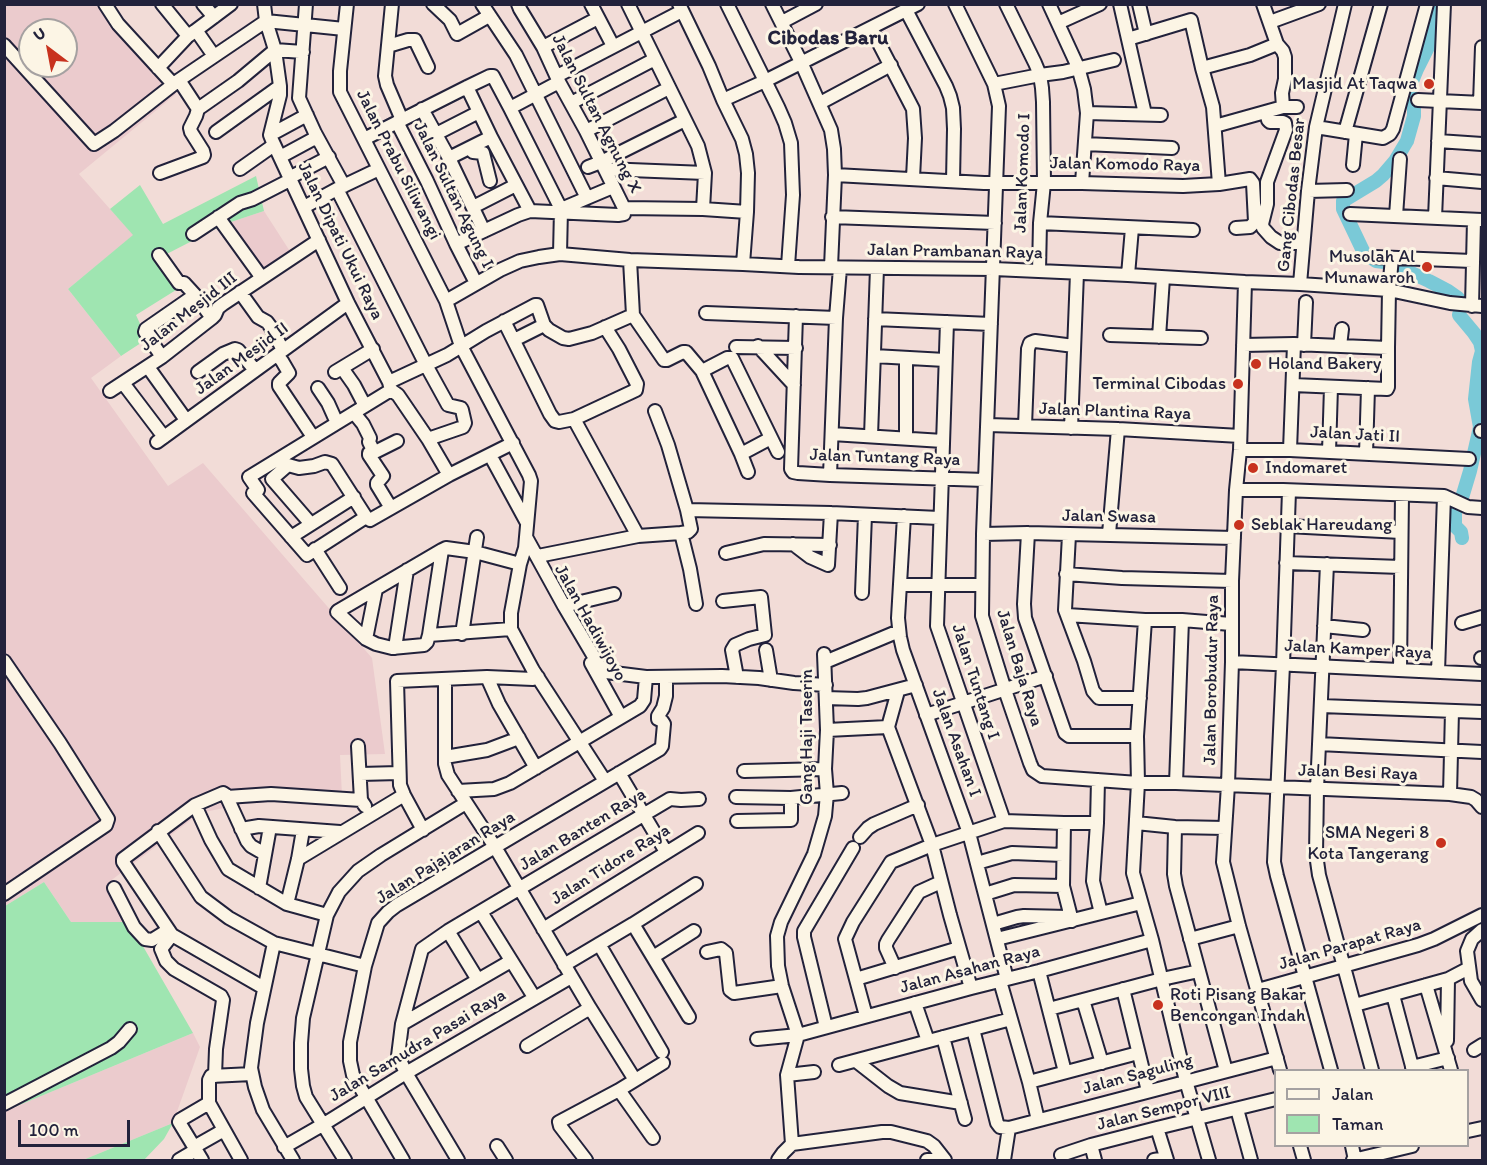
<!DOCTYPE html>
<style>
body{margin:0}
#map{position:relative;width:1487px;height:1165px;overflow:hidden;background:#f2dcd7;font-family:Itim,sans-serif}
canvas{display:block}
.frame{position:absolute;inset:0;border:6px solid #22223b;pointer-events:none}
.legend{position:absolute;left:1274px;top:1069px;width:195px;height:78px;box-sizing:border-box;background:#fcf5e5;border:2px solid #a5a1a1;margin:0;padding:8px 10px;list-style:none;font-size:18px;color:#22223b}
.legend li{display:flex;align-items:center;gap:12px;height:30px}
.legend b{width:30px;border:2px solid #a5a1a1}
.north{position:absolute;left:18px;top:18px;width:60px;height:60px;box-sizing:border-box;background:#fcf5e5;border:2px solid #a5a1a1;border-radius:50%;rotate:328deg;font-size:16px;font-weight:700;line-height:24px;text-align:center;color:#22223b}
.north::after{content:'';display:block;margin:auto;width:21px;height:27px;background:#c8321e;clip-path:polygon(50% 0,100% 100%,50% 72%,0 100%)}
.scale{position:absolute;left:18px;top:1120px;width:112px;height:27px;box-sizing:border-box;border:3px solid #22223b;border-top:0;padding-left:8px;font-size:18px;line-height:21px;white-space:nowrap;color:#22223b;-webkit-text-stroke:4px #fcf5e5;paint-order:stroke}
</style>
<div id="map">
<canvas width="1487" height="1165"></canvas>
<div class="frame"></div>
<ul class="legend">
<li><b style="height:8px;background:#fcf5e5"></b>Jalan</li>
<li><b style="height:16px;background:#9fe5b1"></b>Taman</li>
</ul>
<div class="north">U</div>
<div class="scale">100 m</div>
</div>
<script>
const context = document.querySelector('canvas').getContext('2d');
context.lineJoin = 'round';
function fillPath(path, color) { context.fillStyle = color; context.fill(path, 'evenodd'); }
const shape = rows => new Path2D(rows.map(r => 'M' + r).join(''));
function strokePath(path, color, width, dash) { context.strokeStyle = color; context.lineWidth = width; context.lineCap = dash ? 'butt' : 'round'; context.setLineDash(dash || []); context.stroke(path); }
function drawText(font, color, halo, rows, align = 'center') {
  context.font = font + ' Itim,sans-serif'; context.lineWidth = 6; context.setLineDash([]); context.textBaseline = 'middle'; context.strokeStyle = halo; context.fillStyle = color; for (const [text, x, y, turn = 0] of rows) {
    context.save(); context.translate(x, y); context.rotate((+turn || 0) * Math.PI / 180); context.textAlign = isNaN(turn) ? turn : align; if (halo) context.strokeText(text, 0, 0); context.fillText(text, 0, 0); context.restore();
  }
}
fillPath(shape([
 [5,5,102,5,176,94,79,174,110,209,134,235,68,289,121,356,91,378,168,486,203,463,372,658,385,754,340,755,342,796,243,804,200,813,109,882,129,922,71,922,44,882,5,906],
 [30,30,66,30,66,66,30,66],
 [264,211,293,256,264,274,225,224],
 [193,1033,200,1047,173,1123,83,1160,5,1160,5,1111]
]), '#ebcbcd');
fillPath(shape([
 [256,176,264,211,225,224,157,259,176,290,136,315,147,339,121,356,68,289,133,235,110,209,140,185,163,224],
 [44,882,71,922,129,922,193,1033,5,1111,5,906],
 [173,1123,164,1139,144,1160,83,1160]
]), '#9fe5b1');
strokePath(shape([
 [1384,262,1376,261,1364,253,1343,209,1343,201,1376,181,1383,175,1395,161,1407,141,1414,116,1414,108,1410,98,1410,86,1417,69,1428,47,1428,41,1436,4],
 [1392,264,1429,281,1448,291,1458,298],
 [1459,315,1474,333,1480,342,1482,351,1479,362,1475,399,1480,427,1470,471,1461,501,1455,512,1455,526,1461,532,1462,538]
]), '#7ac9d7', 14);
const minor = shape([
 [105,4,118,24,173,84],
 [162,4,188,36,195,31,198,33,214,56],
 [203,4,214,17],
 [264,4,266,21,275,50,280,86,280,95,270,135,272,140,348,303,389,382,391,390,398,395,428,439,449,475],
 [306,4,299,98,315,133,344,186],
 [347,4,340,71,340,92,446,301,461,346,529,475,531,481,525,548,520,564,511,613,511,629,533,670,605,781],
 [392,4,385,76,387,85,402,120],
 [433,4,450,20,457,34,489,16],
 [482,4,516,55,587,198],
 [518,4,520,9,543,47,559,82,586,131,624,208],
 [591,4,613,46],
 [628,4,698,146,705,173,703,209],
 [679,4,709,66,723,100,742,139,746,154,748,173,747,212,743,264],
 [727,4,778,107,785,123,791,143,793,195,788,266],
 [772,4,801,62,831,130,834,149,835,175,831,267],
 [955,4,994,84,999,106,983,534,982,616,1005,690,1030,763,1033,770,1042,776,1138,783,1176,783,1450,794,1471,797,1476,800,1482,807],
 [1006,4,1035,63,1040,75,1042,88,1043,102,1044,183,1040,223,1039,271],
 [1049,4,1078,67,1084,89,1087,113,1082,183],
 [1120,4,1145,114],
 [1139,4,1146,34],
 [906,10,946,86,950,96,953,108,954,129,953,181],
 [782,22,816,4],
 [1270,22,1319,4],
 [1058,23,1100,4],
 [871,28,913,109,915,138,913,178],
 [195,31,231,4],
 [1128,39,1191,20,1202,68],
 [1277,44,1283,51,1285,57,1285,79,1282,93,1283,107],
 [4,45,94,144,114,131,179,80,266,21,344,29],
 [388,46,408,40,415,40,428,67],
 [543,47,598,18],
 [158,68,188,36],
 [557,76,682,11],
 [179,80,198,109,238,81,275,50,303,52],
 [994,84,1040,75,1063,72,1114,60],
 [467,87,491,137,530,211],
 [723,100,765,81,918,4],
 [1418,100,1482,103],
 [571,103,655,59],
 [820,103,891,65],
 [1480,103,1482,47],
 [510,108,559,82],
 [422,109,449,158,484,231],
 [1266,112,1268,120,1270,122,1283,122,1285,123,1286,130,1267,182,1267,204,1262,224,1263,228,1271,237,1280,243,1303,243],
 [1087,113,1161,115],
 [397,122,427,181,456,244,476,283],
 [1215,126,1283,107,1297,107],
 [1316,127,1383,138,1390,134,1393,129,1427,4],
 [586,131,669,88],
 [216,132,280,86],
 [1345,132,1381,4],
 [436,134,479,112],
 [270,135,307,115],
 [364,139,467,87,490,76,493,76,510,108,561,209,560,254],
 [1438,141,1482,144],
 [1085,144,1172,148],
 [469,148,473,152,483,153,490,181],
 [280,157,317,137],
 [449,158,491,137],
 [1353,165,1356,134],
 [588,167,601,162,685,120],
 [240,169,274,145],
 [605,169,705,173],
 [160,173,203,157,204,155,203,151,191,132,190,128,196,116,198,109],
 [835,175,984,183,1082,183,1183,186,1219,184,1250,179,1253,183,1255,222,1250,227,1236,228],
 [289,178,329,157],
 [1436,178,1482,182],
 [1219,184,1213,107,1202,68,1250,55,1277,44,1263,4],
 [337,189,426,365,448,405,461,408,462,410,465,423,463,427,428,439],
 [1308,191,1347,190],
 [304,207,337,189,379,169],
 [473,207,516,185],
 [624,208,703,209,747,212],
 [561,209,613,187],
 [1350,214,1482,220],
 [1396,216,1400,159],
 [218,217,262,278],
 [832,217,995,223],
 [1435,218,1444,4],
 [1040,223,1193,230],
 [193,234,240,203,253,199,290,180],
 [456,244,518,215,530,211,618,215,624,214,624,208],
 [159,255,179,283,184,283,195,295],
 [1374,257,1472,261],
 [630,260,633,315,664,360,667,360,683,352,686,352,702,371,741,454,748,472],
 [1128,275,1132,228],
 [1245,282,1240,450,1236,490,1232,581,1232,662,1228,785,1223,862,1239,926,1280,1070],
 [1300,284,1308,191,1316,127,1345,4],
 [240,292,258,317,267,322,270,326,283,350],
 [446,301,500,270,520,261,539,257,560,254,630,260,743,264,799,267,994,269,1128,275,1245,282,1300,284,1389,290,1450,303,1482,306],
 [1472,306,1474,220],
 [706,313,836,318],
 [796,316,791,469,793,472,798,473,830,475,985,480],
 [875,319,991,324],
 [504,321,550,414,555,421,559,422,574,419,636,390,637,384,619,349,605,327],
 [947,322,937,626,1004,821],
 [544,325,549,330,563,338,569,339,592,333,633,315],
 [1110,335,1201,338],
 [1159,337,1163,278],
 [1243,345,1294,344,1388,348,1389,290,1392,258],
 [1304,345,1306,302],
 [758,346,794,385],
 [1340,346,1342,329],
 [736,347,796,348],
 [277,355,282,361,289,373,279,383,279,386,313,437],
 [874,356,945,360],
 [162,357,145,332,146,329,195,295,212,318],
 [148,367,186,420],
 [342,368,354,385,365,406],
 [702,371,727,358,732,358,778,452],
 [198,372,223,354,235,349,238,350,255,370],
 [335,372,373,349],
 [389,382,447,355,486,331,535,305,537,305,544,325,514,340],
 [123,383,164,437],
 [1293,385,1387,389,1388,387,1388,348],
 [318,388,328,403,337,423],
 [110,391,162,357,212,318,215,315,218,308,223,304,319,240],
 [655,411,668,445,687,510,831,513,939,518],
 [354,413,363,424,370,438,369,442,373,450,369,453,369,455,383,476,377,483,377,485,391,508],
 [988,425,1118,429,1240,436],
 [1025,426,1028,349,1030,343,1035,341,1074,346],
 [1071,428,1077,273],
 [1481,431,1482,431],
 [832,434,943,441],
 [871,436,877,268],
 [906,438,906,358],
 [157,442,348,303],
 [1240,450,1290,450,1469,459],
 [1290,450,1294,344],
 [1329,452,1331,387],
 [741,454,771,438],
 [1366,454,1368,388],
 [369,455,397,441],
 [490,455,527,523],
 [830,475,836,318,840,268],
 [258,490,249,477,391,390],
 [1236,490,1283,490,1444,496,1468,507,1482,508],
 [1289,491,1283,665,1274,862,1277,876,1331,1070],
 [253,493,307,555,366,517],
 [687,510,691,529,688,532,681,533,690,569,696,604],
 [904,516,898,618,900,637,903,650,969,833,1007,979],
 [311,524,272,479,288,465,299,468,314,466,325,462,332,464,366,517,370,520,449,475,513,443],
 [1287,526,1401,532],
 [1028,533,1024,604,1025,618,1065,733,1069,736,1137,736],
 [983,534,1028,533,1234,538],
 [1109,534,1118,429],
 [1069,535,1065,610,1084,661,1093,691,1099,698,1140,698],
 [638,536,681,533],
 [291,537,354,497],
 [526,537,564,606,600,667,606,672,646,677,722,676,759,678,794,683,826,685],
 [793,544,810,557,828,565,831,513],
 [315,549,340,588],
 [442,550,429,635,427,642,424,645,392,648,376,644,366,639,337,612,338,611,442,550,446,548,475,552,520,564],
 [726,553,764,544,830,545],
 [538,556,638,536,574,419],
 [1286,563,1401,567],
 [1327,564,1317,789,1316,854,1319,875,1372,1070],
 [1066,574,1122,578,1232,581],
 [900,585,982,585],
 [862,593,865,515],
 [723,601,761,597,765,635,749,639,735,645,732,650,737,677],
 [564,606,614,594],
 [1067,615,1145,620,1182,620,1231,624],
 [1145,620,1137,736,1138,783,1133,873,1152,940,1186,1081,1209,1160],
 [1462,623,1482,617],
 [1324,626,1363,630],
 [462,634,477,537],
 [429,635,511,629],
 [366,639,376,589],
 [395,648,407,570],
 [766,650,771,680],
 [1481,658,1482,658],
 [4,661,60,743,108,819,106,825,4,894],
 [825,662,899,631],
 [1232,662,1482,674],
 [591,663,621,717],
 [1400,670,1402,495],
 [1438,672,1444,496],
 [487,677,499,704,536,768],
 [445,680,445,764,448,775,495,847,590,1008,635,1080],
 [826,698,858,699,867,698,916,685],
 [1321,706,1482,712],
 [926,715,1046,676],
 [888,727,932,845,950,915,971,988],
 [888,727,898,691],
 [827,730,888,727],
 [1319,744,1482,752],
 [358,746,361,800,365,806],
 [445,757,487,750,519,738],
 [744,771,825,769],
 [619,773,666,852],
 [360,774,399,773],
 [1098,780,1097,823,1093,881,1101,913],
 [1176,783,1182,620],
 [458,791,494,789,510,783,640,706,644,700,646,677],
 [1450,794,1452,711],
 [227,797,271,794,361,800],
 [736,797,791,798,842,793],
 [195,805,211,840,228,869,287,904,327,915],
 [737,821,791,820,791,798],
 [1064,823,1063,886,1072,921],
 [1136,823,1175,827,1225,828],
 [1175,827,1174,874,1176,886,1226,1071],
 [241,829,259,826,340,832],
 [423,830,404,795,400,785,397,681,487,677,533,679,538,677],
 [158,831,201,897,229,918,274,943,365,966],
 [860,837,868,828,874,824,918,805],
 [298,859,404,795],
 [977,863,1012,853,1063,855],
 [114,888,134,927,145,939,152,940,168,930],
 [259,888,270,827],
 [985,894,1014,885,1063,886],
 [287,904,298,859,303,830],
 [481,912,534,997],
 [633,924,689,1017],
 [993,924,1017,917,1024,916,1069,917],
 [543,929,698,833],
 [1482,930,1472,939,1467,951,1471,981,1482,1000],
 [448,931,478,980],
 [172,935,161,949,166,961,174,969,221,996,223,1000,216,1049,215,1076],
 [997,939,1141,903],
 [1190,939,1239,926],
 [274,943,257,1023,251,1068,255,1087,263,1110,293,1160],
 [599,944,662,1052],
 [707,952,721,949,726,953,730,990,734,993,782,986],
 [653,957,694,931],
 [564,965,633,924,696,884],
 [895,968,886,948,886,944,888,940,919,892,941,882],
 [1039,971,1065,1072],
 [856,979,959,948],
 [1000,981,1029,1082,1038,1120],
 [1426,985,1451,1070],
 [264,988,172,935,123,862,123,859,195,805,223,793,226,795,247,841,251,846,265,854],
 [1123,989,1148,1091],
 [1258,990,1418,945,1434,939,1482,915],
 [1393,995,1413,1070],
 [1083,1000,1102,1063],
 [915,1003,928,1041],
 [1355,1005,1448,979,1469,968],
 [1049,1009,1162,979,1199,971],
 [866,1016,845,939,853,922,891,862,932,845,1004,821,1064,823,1097,823],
 [402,1024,511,961],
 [826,1027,804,937,804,931,853,848],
 [973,1029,997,1123,1000,1127,1009,1128,1277,1058],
 [943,1037,965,1119],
 [757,1039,798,1035,971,988,1039,971,1152,940],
 [1447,1041,1448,979],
 [527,1046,590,1008],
 [1474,1050,1482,1045],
 [856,1061,888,1086,900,1093,961,1103],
 [839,1065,1011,1019],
 [1412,1067,1448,1058],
 [787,1075,814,1072],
 [1029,1082,1138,1053],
 [4,1104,111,1048,119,1042,130,1029],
 [1237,1109,1251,1160],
 [1157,1128,1167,1160],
 [1468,1131,1482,1128],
 [653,1138,619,1090,663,1063],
 [792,1144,882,1132,891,1132,927,1141,934,1146,945,1160],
 [1091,1145,1095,1160],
 [497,1146,506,1160],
 [1300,1146,1304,1160],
 [1352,1146,1355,1160],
 [194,1147,224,1130],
 [284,1147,324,1124,406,1073,571,977],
 [1061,1155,1091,1145,1157,1128,1276,1099],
 [179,1160,196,1150],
 [202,1160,179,1122,180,1120,209,1103],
 [241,1160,209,1103,209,1080,211,1076,252,1074],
 [345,1160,306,1097,303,1086,301,1069,301,1043,303,1018,327,915,339,892,358,871,381,855,466,803],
 [403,1160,353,1075,350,1061,350,1042,365,966,378,923,388,912,397,905,660,749,662,746,664,724,662,721,658,719,658,716,663,708,666,696,666,677],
 [458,1160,406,1073,398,1056,402,1024,422,949,448,931,670,799,681,800,699,799],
 [586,1160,560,1126,559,1122,619,1090],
 [778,1160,783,1153,792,1144,787,1075,798,1035,782,986,778,966,777,936,781,922,814,854,825,816,827,794,825,769,827,730,824,654],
 [927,1160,935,1160],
 [1004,1160,1009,1128],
 [1154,1160,1166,1158],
 [1353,1160,1412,1146]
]);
strokePath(minor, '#22223b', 16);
strokePath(minor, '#fcf5e5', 12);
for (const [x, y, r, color] of [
 [1429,84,6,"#c8321e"],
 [1427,267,6,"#c8321e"],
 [1256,364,6,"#c8321e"],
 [1238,384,6,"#c8321e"],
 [1253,468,6,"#c8321e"],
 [1239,525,6,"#c8321e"],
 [1441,843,6,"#c8321e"],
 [1158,1005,6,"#c8321e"]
]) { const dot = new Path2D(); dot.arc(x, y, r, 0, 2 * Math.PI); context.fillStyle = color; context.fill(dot); strokePath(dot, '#fcf5e5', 2); }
drawText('18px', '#22223b', '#fcf5e5', [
 ["Masjid At Taqwa",1417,84],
 ["Musolah Al",1415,257],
 ["Munawaroh",1415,278],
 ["Holand Bakery",1268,364,"left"],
 ["Terminal Cibodas",1226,384],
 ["Indomaret",1265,468,"left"],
 ["Seblak Hareudang",1251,525,"left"],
 ["SMA Negeri 8",1429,833],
 ["Kota Tangerang",1429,854],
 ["Roti Pisang Bakar",1170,995,"left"],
 ["Bencongan Indah",1170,1016,"left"]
], 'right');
drawText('18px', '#22223b', '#fcf5e5', [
 ["Jalan Sultan Agnung X",596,114,63],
 ["Jalan Prabu Siliwangi",398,165,63],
 ["Jalan Komodo Raya",1125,165,1],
 ["Jalan Komodo I",1023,173,-88],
 ["Jalan Sultan Agung I",453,195,64],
 ["Gang Cibodas Besar",1292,195,-84],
 ["Jalan Dipati Ukui Raya",340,241,64],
 ["Jalan Prambanan Raya",955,252,1],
 ["Jalan Mesjid III",189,312,-38],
 ["Jalan Mesjid II",242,359,-36],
 ["Jalan Plantina Raya",1115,412,2],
 ["Jalan Jati II",1355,435,3],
 ["Jalan Tuntang Raya",885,458,2],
 ["Jalan Swasa",1109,517,1],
 ["Jalan Hadiwijoyo",590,623,61],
 ["Jalan Kamper Raya",1358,650,3],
 ["Jalan Baja Raya",1019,668,73],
 ["Jalan Borobudur Raya",1212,680,-89],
 ["Jalan Tuntang I",975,682,72],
 ["Gang Haji Taserin",807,737,-90],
 ["Jalan Asahan I",956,743,70],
 ["Jalan Besi Raya",1358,773,2],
 ["Jalan Banten Raya",583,830,-31],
 ["Jalan Pajajaran Raya",446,858,-32],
 ["Jalan Tidore Raya",611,865,-32],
 ["Jalan Parapat Raya",1350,945,-16],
 ["Jalan Asahan Raya",970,970,-15],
 ["Jalan Samudra Pasai Raya",418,1046,-31],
 ["Jalan Saguling",1138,1075,-15],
 ["Jalan Sempor VIII",1164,1109,-14]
]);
drawText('bold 21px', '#22223b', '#fcf5e5', [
 ["Cibodas Baru",828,39]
]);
</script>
